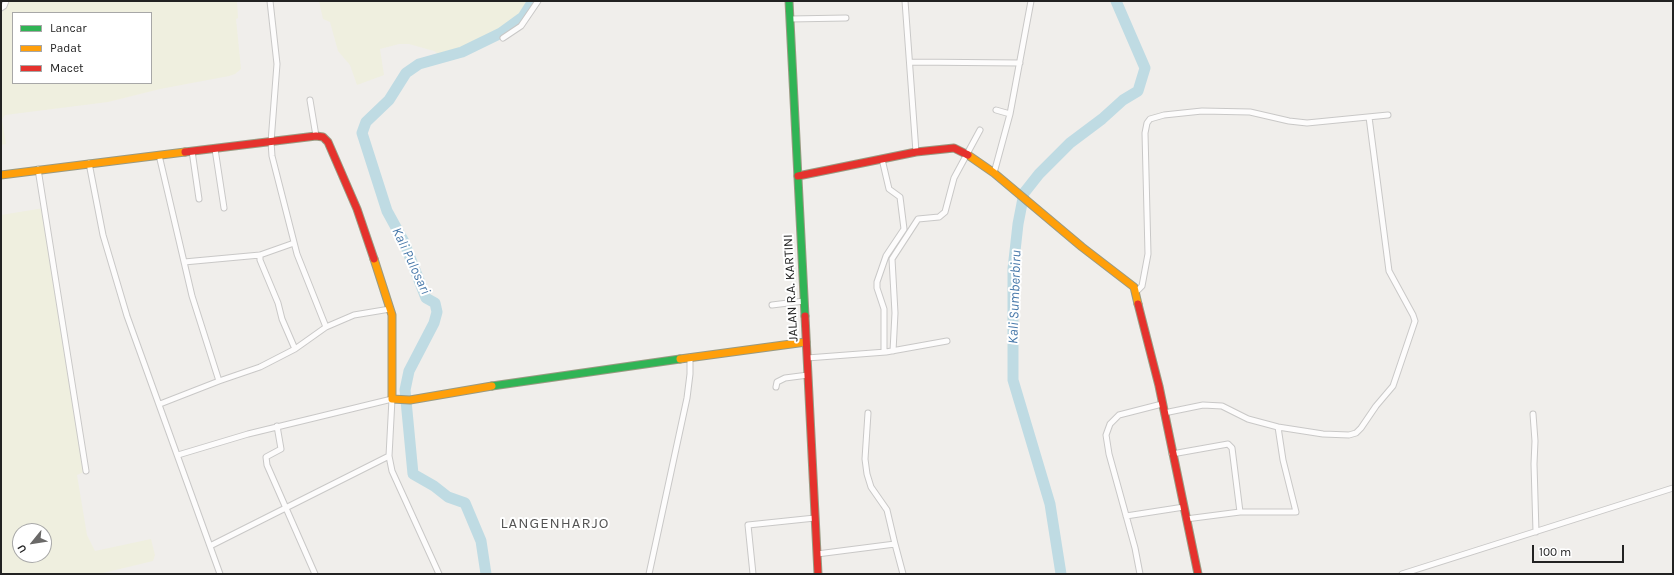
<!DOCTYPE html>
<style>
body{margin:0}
#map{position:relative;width:1674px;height:575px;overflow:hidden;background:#f0eeeb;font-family:Karla,sans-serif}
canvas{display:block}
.frame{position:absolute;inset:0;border:2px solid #222;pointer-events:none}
.legend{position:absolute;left:12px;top:12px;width:140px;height:72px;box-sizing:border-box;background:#fff;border:1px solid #a7a7a7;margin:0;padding:5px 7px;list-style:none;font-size:12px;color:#222}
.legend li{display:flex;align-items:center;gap:8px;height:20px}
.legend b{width:20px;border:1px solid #a7a7a7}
.north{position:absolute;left:12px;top:523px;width:40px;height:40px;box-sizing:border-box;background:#fff;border:1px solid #a7a7a7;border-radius:50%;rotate:240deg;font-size:11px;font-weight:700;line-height:16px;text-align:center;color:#222}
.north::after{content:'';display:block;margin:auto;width:14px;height:18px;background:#6a6968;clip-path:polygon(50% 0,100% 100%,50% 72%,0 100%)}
.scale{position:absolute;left:1532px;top:545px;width:92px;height:18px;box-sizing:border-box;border:2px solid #222;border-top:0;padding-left:5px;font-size:12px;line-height:14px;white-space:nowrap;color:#222;-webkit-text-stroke:3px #fff;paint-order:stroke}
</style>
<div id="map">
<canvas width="1674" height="575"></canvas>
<div class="frame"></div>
<ul class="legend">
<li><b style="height:5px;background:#30b455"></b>Lancar</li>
<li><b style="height:5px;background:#ff9f0a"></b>Padat</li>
<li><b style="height:5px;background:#e5322d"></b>Macet</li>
</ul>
<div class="north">U</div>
<div class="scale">100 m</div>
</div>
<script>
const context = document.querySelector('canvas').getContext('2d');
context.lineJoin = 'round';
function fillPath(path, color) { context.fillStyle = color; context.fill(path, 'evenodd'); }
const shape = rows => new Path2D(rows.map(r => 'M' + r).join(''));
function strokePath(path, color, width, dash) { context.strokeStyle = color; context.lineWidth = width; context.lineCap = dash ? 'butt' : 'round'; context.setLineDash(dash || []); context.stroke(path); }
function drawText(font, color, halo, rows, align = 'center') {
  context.font = font + ' Karla,sans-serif'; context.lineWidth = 4; context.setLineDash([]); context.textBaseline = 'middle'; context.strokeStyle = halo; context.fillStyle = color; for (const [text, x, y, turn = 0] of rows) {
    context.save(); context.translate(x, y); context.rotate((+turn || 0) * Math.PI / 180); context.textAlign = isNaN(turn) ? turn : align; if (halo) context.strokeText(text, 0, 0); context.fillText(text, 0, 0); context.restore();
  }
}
fillPath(shape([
 [1,1,237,1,238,18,236,19,241,69,235,74,229,76,160,89,108,102,5,115,2,120,6,144,1,145],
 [13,13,151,13,151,83,13,83],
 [319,1,533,1,523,17,501,33,462,52,439,59,437,53,434,51,409,44,399,44,380,49,384,75,357,85,350,65,338,51,330,22,323,19],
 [44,208,86,471,77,475,87,535,95,551,151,539,155,555,153,561,99,574,1,574,1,215],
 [20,531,44,531,44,555,20,555]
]), '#efefdf');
strokePath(shape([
 [486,574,481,541,465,503,448,497,434,486,413,474,405,390,409,371,434,323,437,312,435,303,426,298,404,242,387,211,362,133,366,122,389,100,406,73,419,64,462,52,501,33,523,17,533,1],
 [1061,574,1050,504,1013,380,1013,269,1018,224,1024,193,1039,174,1070,143,1102,119,1123,100,1138,91,1145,68,1116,1]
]), '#bfdbe3', 11);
const street = shape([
 [270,1,277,64,271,142,272,156,297,254,326,327,295,349],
 [905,1,916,152],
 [1,8,4,6,6,1],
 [790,19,846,18],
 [503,38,521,26,538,1],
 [910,62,1020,63],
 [310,100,316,136],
 [996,110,1010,114],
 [215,149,224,208],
 [192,151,199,199],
 [159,155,192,296,219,381,160,404],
 [882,159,889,189,900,197,904,229,886,256,877,282,877,288,884,309,884,352],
 [89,163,103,235,127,316,220,574],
 [38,169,86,471],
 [994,173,1010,114,1031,1],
 [184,262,260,255,294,243],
 [1136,292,1142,286,1148,254,1145,133,1147,123,1150,119,1164,115,1202,111,1250,112,1289,121,1307,123,1388,115],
 [772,305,804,301],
 [326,327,354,315,390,309],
 [893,351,895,313,892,259,918,219,939,217,945,212,954,178,980,130],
 [807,358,886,352,947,341],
 [219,381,260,367,295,349,282,319,278,303,260,260,260,255],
 [776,387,777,382,785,378,808,375],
 [1164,413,1203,405,1222,406,1248,419,1278,427,1323,434,1349,435,1356,433,1361,428,1376,406,1393,386,1415,321,1413,315,1389,271,1369,117],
 [1533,414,1535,441,1534,464,1536,532],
 [277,426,281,449,266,457,267,465,315,574],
 [1172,454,1228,444,1232,448,1240,512],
 [178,455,248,434,392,399,389,456,392,471,439,574],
 [1126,516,1184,507],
 [1186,519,1240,512,1296,512,1283,460,1278,427],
 [895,544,903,574],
 [210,546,389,456],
 [817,554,895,544,887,510,871,487,867,474,865,459,868,413],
 [649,574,687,398,690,374,690,357],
 [753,574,748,525,815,518],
 [1140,574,1135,548,1109,454,1106,435,1110,424,1119,415,1162,404],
 [1402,574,1673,488]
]);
const fast = shape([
 [789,1,805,316],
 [492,386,680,359]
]);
const slow = shape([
 [968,155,994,173,1082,247,1134,287,1138,304],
 [1,175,185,152],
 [374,259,392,315,392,399,410,400,492,386],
 [680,359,806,342]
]);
const jam = shape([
 [185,152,316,136,323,137,328,142,357,209,374,259],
 [798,176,916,152,954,148,968,155],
 [1138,304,1159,386,1198,574],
 [805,316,818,574]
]);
strokePath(street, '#c9c8c7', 7);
strokePath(fast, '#999a82', 9);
strokePath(slow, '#999a82', 9);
strokePath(jam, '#999a82', 9);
strokePath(street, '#fdfcfc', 5);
strokePath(fast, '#30b455', 7);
strokePath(slow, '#ff9f0a', 7);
strokePath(jam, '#e5322d', 7);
drawText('13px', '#222', '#fff', [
 ["JALAN R.A. KARTINI",791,288,-93]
]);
drawText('italic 14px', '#4a7aab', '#fff', [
 ["Kali Pulosari",411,261,65],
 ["Kali Sumberbiru",1015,297,-88]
]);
context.letterSpacing = '1px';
drawText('15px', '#555', '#fff', [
 ["LANGENHARJO",555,524]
]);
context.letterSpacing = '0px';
</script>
